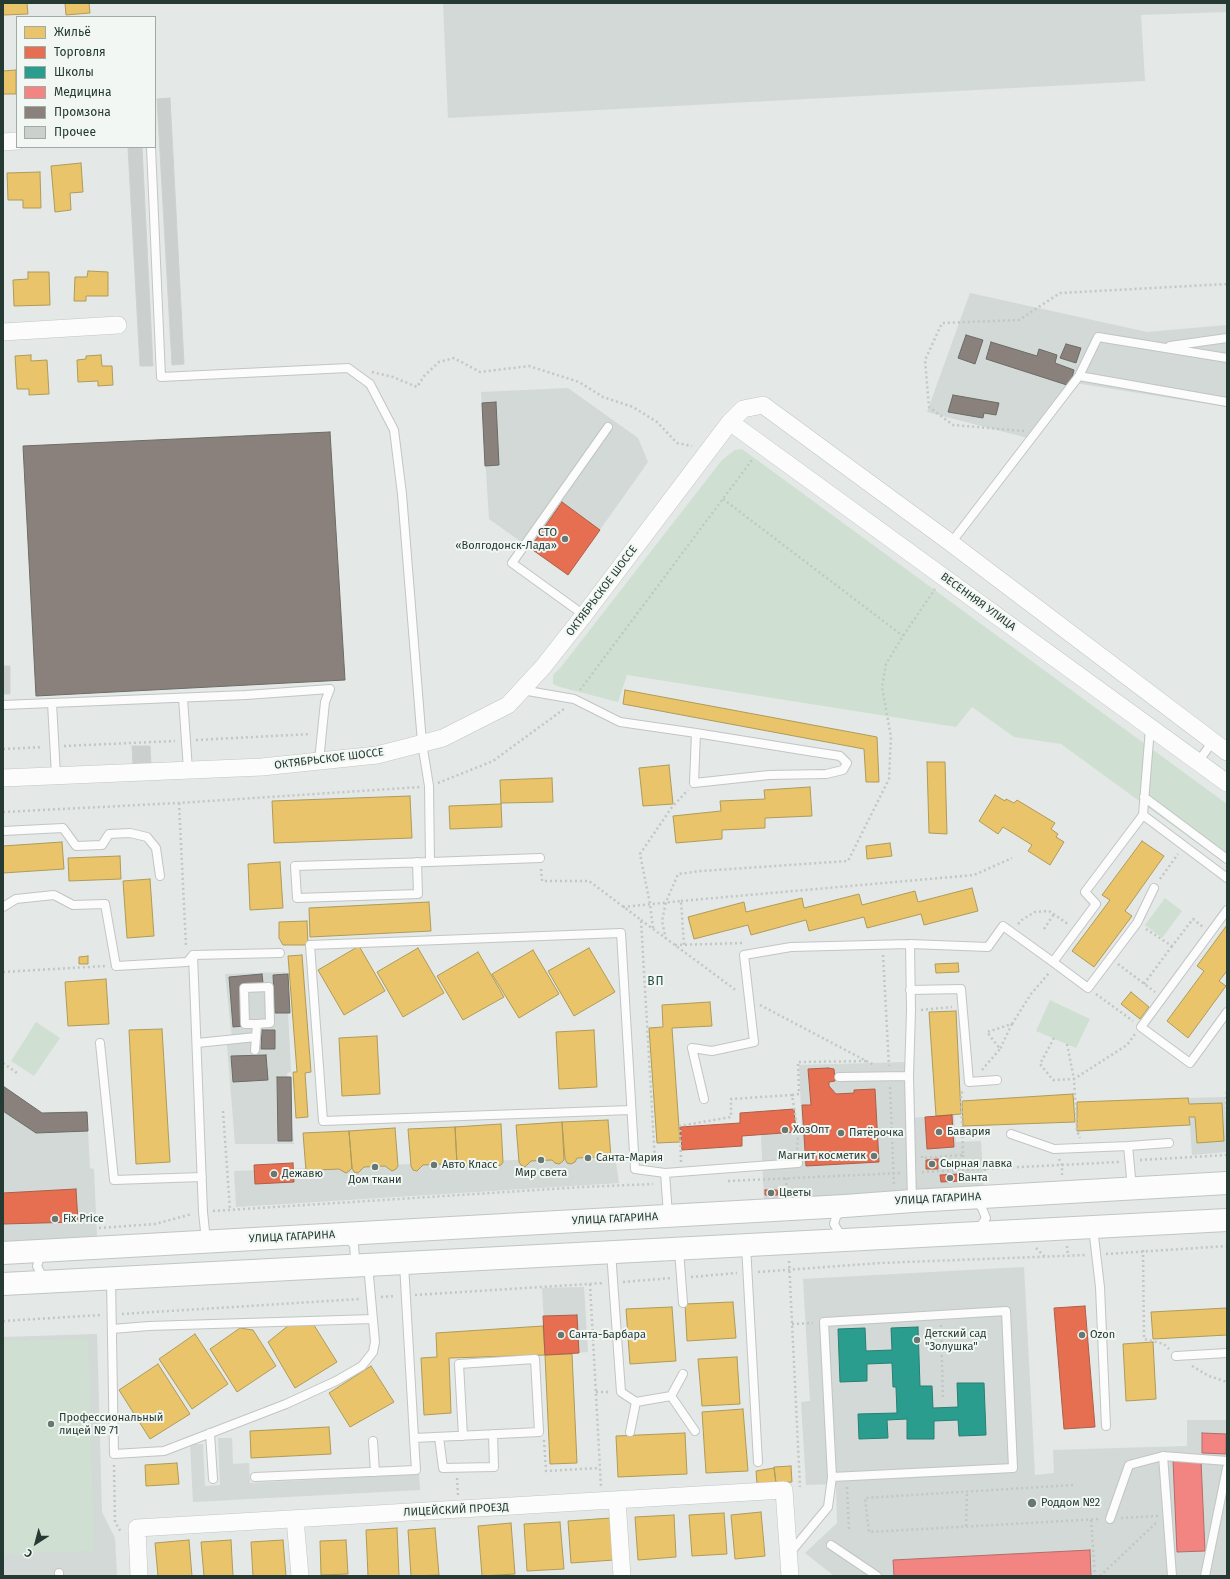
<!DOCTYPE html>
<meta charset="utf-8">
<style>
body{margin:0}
#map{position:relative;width:1230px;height:1579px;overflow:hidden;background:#e4e8e6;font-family:"Fira Sans",sans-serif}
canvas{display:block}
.frame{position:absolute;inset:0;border:4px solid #243a32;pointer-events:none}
.legend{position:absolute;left:16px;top:16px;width:140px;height:132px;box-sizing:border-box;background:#f2f7f4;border:1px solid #a0aba6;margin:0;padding:5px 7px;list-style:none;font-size:12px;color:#243a32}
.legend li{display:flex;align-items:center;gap:8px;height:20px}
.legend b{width:20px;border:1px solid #a0aba6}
.north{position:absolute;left:16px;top:1523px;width:40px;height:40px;-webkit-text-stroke:3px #f2f7f4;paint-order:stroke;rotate:216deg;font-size:11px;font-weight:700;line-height:16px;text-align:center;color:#243a32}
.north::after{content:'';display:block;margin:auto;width:14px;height:18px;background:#243a32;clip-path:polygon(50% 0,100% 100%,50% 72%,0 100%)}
</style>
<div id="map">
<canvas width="1230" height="1579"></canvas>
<div class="frame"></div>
<ul class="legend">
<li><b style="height:11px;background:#e9c46a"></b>Жильё</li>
<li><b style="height:11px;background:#e76f51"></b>Торговля</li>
<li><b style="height:11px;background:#2a9d8f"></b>Школы</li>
<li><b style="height:11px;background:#f28482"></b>Медицина</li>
<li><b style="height:11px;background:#8a817c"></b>Промзона</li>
<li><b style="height:11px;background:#cbcfcd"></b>Прочее</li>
</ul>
<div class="north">С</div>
</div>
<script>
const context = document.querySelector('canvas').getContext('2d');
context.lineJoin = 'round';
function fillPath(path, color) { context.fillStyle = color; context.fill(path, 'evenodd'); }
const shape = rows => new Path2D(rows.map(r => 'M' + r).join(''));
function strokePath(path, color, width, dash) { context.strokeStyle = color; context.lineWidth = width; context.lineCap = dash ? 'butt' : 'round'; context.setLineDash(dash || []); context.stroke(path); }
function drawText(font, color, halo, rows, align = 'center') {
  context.font = font + ' "Fira Sans",sans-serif'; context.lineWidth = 4; context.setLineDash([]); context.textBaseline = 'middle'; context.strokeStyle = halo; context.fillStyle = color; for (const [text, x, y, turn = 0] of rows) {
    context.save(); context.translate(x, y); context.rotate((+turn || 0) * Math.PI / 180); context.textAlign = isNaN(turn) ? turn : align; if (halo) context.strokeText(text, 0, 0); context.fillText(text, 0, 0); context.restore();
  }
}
fillPath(shape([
 [443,3,1227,3,1227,12,1141,15,1145,81,448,118],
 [970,293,1147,332,1227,325,1227,407,1075,383,1076,370,1072,383,1028,438,927,412],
 [568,388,638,438,648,462,568,575,489,519,481,392],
 [286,972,291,1072,287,1073,294,1144,235,1144,227,1045,232,1044,232,1039,225,974],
 [907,1062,908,1118,954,1115,956,1142,981,1141,984,1193,764,1202,761,1134,802,1132,799,1065],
 [3,1086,42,1113,87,1112,90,1168,94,1169,97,1237,3,1243],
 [1225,1097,1227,1152,1192,1155,1188,1098],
 [615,1156,619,1183,236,1207,234,1171],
 [1024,1267,1035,1475,1054,1473,1053,1450,1187,1446,1187,1420,1227,1420,1227,1576,834,1576,805,1553,837,1523,836,1484,806,1485,801,1402,810,1401,803,1279],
 [584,1287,588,1352,546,1355,542,1288],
 [97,1334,102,1512,115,1538,117,1576,3,1576,3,1337],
 [218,1438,232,1438,233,1464,249,1463,250,1483,419,1474,420,1490,193,1502,190,1444,203,1444,205,1486,220,1485]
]), '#d2d9d6');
fillPath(shape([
 [742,449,1227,804,1227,865,1061,744,1014,737,972,707,956,727,627,675,618,702,560,687,553,684,553,675,561,667,722,460,735,450],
 [1165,898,1182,911,1162,938,1145,925],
 [1050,1000,1090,1019,1076,1048,1036,1031],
 [36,1022,60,1038,34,1076,11,1061],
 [88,1339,94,1551,3,1554,3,1341]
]), '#cfe0d2');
const homes = shape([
 [3,3,27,3,28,14,3,15,3,3],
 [65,3,89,3,90,13,66,15,65,3],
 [16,70,16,94,3,94,3,71,16,70],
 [81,163,83,192,70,193,71,210,55,212,51,166,81,163],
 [40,172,41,208,23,208,23,200,8,200,7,173,40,172],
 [88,271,108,272,108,296,86,296,86,301,74,301,75,277,87,277,88,271],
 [28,272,49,272,50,305,14,306,13,280,28,279,28,272],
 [31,355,31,361,47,360,49,394,29,395,29,389,17,389,15,356,31,355],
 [101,355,102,366,112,366,113,385,98,386,98,381,78,382,77,360,86,359,86,356,101,355],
 [625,690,877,737,879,782,866,782,864,749,623,704,625,690],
 [927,762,945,762,947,834,929,833,927,762],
 [669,765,673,804,643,806,639,768,669,765],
 [552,778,553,802,501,803,502,827,450,829,449,806,501,804,500,780,552,778],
 [810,787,812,816,765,818,765,828,722,830,722,839,676,843,673,816,721,811,720,801,765,799,764,790,810,787],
 [995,795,1005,801,1006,799,1014,803,1017,800,1055,823,1051,829,1058,834,1056,837,1064,842,1050,865,1028,851,1032,845,1003,827,998,834,979,821,995,795],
 [410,796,412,838,274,843,272,801,410,796],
 [1142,841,1164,856,1125,911,1132,916,1094,967,1072,951,1110,900,1102,895,1142,841],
 [62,842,64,869,3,873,3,846,62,842],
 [890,843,892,856,867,859,866,846,890,843],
 [120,856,121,879,69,881,68,858,120,856],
 [280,862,283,908,250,910,248,864,280,862],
 [150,879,154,936,127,938,123,881,150,879],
 [972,888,978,911,924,925,921,914,867,928,864,917,809,931,806,920,751,935,748,925,694,939,688,917,744,902,746,912,802,898,804,908,859,894,862,905,915,891,918,902,972,888],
 [429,902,431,931,310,937,309,908,429,902],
 [307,921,308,945,283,945,279,938,279,922,307,921],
 [1227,925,1227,971,1219,981,1226,986,1188,1038,1167,1021,1204,971,1197,966,1227,925],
 [359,946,385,991,344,1015,318,970,359,946],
 [418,948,444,993,403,1017,377,972,418,948],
 [589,948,615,992,574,1016,548,971,589,948],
 [533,950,559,994,519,1018,492,974,533,950],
 [478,952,504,997,463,1020,437,976,478,952],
 [302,955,311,1072,305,1073,308,1117,296,1118,293,1072,297,1072,288,956,302,955],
 [88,956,88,964,79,964,79,957,88,956],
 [958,963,959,972,936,973,935,964,958,963],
 [106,979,109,1024,68,1026,65,982,106,979],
 [1131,992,1149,1007,1140,1019,1121,1004,1131,992],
 [710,1002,712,1026,672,1028,680,1142,657,1143,649,1028,663,1027,662,1005,710,1002],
 [956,1011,961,1114,936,1116,929,1012,956,1011],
 [162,1029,170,1162,136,1164,129,1030,162,1029],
 [594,1030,597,1087,559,1089,556,1032,594,1030],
 [377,1036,380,1094,342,1096,339,1038,377,1036],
 [1073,1094,1075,1122,963,1126,962,1101,1073,1094],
 [1188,1098,1189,1104,1222,1103,1224,1141,1197,1143,1195,1117,1189,1117,1190,1125,1077,1131,1077,1102,1188,1098],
 [608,1120,611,1157,608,1160,605,1162,601,1161,598,1157,577,1158,575,1162,571,1164,567,1163,565,1159,562,1122,608,1120],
 [562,1122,564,1160,562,1162,559,1164,555,1163,552,1160,531,1161,525,1167,521,1165,519,1162,516,1125,562,1122],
 [501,1124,503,1162,501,1165,497,1166,490,1162,469,1163,467,1167,463,1169,460,1167,457,1164,455,1127,501,1124],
 [455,1127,457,1164,455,1167,451,1169,444,1164,423,1165,417,1171,413,1170,411,1166,408,1129,455,1127],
 [395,1128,398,1166,396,1169,392,1171,385,1166,364,1167,358,1173,354,1172,352,1168,349,1131,395,1128],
 [349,1131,352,1168,349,1171,346,1173,339,1169,318,1170,316,1173,312,1175,308,1174,306,1171,303,1133,349,1131],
 [733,1302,736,1338,687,1341,685,1304,733,1302],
 [672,1307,676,1361,630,1364,626,1309,672,1307],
 [1227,1308,1227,1335,1153,1339,1151,1312,1227,1308],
 [312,1322,337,1362,295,1388,268,1342,289,1325,312,1322],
 [543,1326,545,1355,572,1354,577,1463,550,1464,545,1355,449,1358,451,1413,424,1415,421,1358,437,1357,436,1333,543,1326],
 [240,1328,253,1330,276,1366,237,1392,210,1349,240,1328],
 [195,1334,228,1384,192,1409,159,1359,195,1334],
 [1153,1342,1156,1399,1126,1401,1123,1344,1153,1342],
 [737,1357,740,1404,702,1406,698,1359,737,1357],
 [158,1364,190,1414,150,1439,119,1390,158,1364],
 [371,1366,394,1402,350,1427,329,1393,371,1366],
 [743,1409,748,1471,706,1473,702,1412,743,1409],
 [329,1427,331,1454,251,1458,250,1431,329,1427],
 [685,1433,687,1474,618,1477,616,1436,685,1433],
 [177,1463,179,1484,146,1486,145,1465,177,1463],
 [791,1466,792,1482,776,1483,774,1467,791,1466],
 [774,1468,776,1483,757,1484,756,1471,774,1468],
 [761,1512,765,1556,735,1559,731,1515,761,1512],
 [724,1513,727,1554,692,1556,689,1515,724,1513],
 [674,1515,676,1557,638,1560,635,1517,674,1515],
 [611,1518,614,1560,571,1563,568,1521,611,1518],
 [560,1522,564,1569,527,1571,524,1524,560,1522],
 [511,1523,515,1574,482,1576,478,1526,511,1523],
 [397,1528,399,1576,368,1576,366,1530,397,1528],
 [435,1528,439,1575,411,1576,408,1530,435,1528],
 [189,1540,192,1576,158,1576,155,1543,189,1540],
 [231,1540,233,1576,204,1576,201,1542,231,1540],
 [283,1540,286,1576,253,1576,251,1542,283,1540],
 [346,1540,348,1574,321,1575,320,1541,346,1540]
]);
fillPath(homes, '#e9c46a');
strokePath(homes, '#ae9b59', 1);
const shops = shape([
 [562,502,600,530,568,575,530,548,562,502],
 [828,1068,834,1069,835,1081,829,1082,829,1086,836,1094,854,1093,854,1090,875,1089,879,1162,806,1166,802,1105,811,1105,808,1069,828,1068],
 [794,1109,796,1132,742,1136,742,1146,682,1150,680,1127,740,1123,740,1113,794,1109],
 [952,1115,954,1147,927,1149,925,1117,952,1115],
 [938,1159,938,1169,926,1169,926,1160,938,1159],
 [293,1163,294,1182,255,1184,254,1165,293,1163],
 [960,1174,961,1181,941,1182,940,1175,960,1174],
 [76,1189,78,1222,3,1224,3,1193,76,1189],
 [765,1190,777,1190,778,1195,765,1195,765,1190],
 [1085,1306,1095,1427,1064,1429,1054,1308,1085,1306],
 [577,1315,579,1353,545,1355,543,1316,577,1315]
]);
fillPath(shops, '#e76f51');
strokePath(shops, '#ac5f48', 1);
const schools = shape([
 [918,1327,920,1386,932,1386,933,1408,958,1407,957,1383,984,1383,986,1435,959,1436,958,1420,934,1421,934,1439,907,1439,907,1419,887,1420,888,1438,859,1439,858,1414,897,1413,896,1387,893,1387,892,1363,867,1364,867,1381,840,1382,838,1329,865,1328,866,1351,892,1350,891,1328,918,1327]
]);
fillPath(schools, '#2a9d8f');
strokePath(schools, '#287f73', 1);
const health = shape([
 [1202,1433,1226,1434,1226,1454,1202,1453,1202,1433],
 [1201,1460,1205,1551,1177,1552,1173,1461,1201,1460],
 [1090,1550,1091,1576,894,1576,893,1560,1090,1550]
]);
fillPath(health, '#f28482');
strokePath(health, '#b46e6a', 1);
const industry = shape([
 [966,335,983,340,975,364,958,358,966,335],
 [991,342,1037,356,1039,349,1057,355,1055,363,1074,370,1070,386,986,359,991,342],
 [1066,344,1081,348,1076,363,1060,358,1066,344],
 [953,395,999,403,996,415,984,413,983,418,948,412,953,395],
 [496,402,499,465,485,466,482,403,496,402],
 [330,432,345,680,36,696,23,446,330,432],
 [262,974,263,983,240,985,243,1026,233,1027,229,977,262,974],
 [288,974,290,1013,275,1013,273,975,288,974],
 [262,1030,275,1030,275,1049,261,1049,262,1030],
 [266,1055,268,1080,233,1082,231,1056,266,1055],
 [277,1077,291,1077,292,1141,278,1141,277,1077],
 [3,1086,42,1113,87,1112,88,1131,36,1133,3,1111,3,1086]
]);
fillPath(industry, '#8a817c');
strokePath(industry, '#6b6c66', 1);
const building = shape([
 [170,98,184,364,172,365,157,99,170,98],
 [128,147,142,147,153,366,140,366,128,147],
 [3,666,10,666,10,694,3,694,3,666],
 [132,746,150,746,151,765,133,765,132,746]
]);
fillPath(building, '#cbcfcd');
strokePath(building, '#cdd1cf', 1);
const lane = shape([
 [151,147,161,377,348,368,370,384,394,430,402,494,422,743,429,786,430,862,540,858],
 [1170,346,1227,338],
 [1079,376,1227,402],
 [951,543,1079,376,1098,337,1227,358],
 [584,615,512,563,608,427],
 [522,690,574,699,620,722,696,733,814,752,840,756,847,763,843,770,826,774,769,775,694,783,696,733],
 [183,698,188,770],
 [52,703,56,775],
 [3,705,246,695,330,689,325,702,319,761],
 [1198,762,1213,741],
 [1144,797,1227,859],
 [1143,815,1227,878],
 [3,831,63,828,76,846,102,845,109,834,130,833,147,837,156,848,160,876],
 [417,862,418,894,297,898,295,866,430,862],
 [3,907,16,899,54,895,73,905,105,904,116,966,187,962,193,955,203,1212,206,1241],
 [1227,910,1141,1027,1190,1063,1227,1012],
 [910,944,988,947,1003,926,1053,962,1096,904,1085,892,1143,815,1150,728],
 [193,955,280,953],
 [1053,962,1088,988,1137,923,1154,888],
 [910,990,961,989,969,1082,997,1080],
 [100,1043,114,1180,202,1177],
 [197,1043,256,1037],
 [255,1050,257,1024,270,1023,269,987,244,988,245,1024,257,1024],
 [839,1077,909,1076],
 [704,1099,692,1048,712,1051,754,1042,744,955,791,947,910,944,911,1010,909,1076,912,1200],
 [631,1110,323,1121,310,945,621,933,635,1169,665,1173,668,1215],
 [1011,1134,1054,1149,1128,1146,1132,1188],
 [1128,1146,1169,1143],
 [665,1173,798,1163],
 [976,1201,982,1208,986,1218,982,1224,977,1229],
 [842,1210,836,1217,834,1224,839,1232,844,1237],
 [1093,1228,1100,1287,1106,1426],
 [346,1237,354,1245,355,1258,349,1262],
 [746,1246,758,1462],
 [679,1250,683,1303],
 [611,1252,621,1392,636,1402,630,1432],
 [44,1254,40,1257,37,1266,42,1276,46,1279],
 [404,1264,414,1438,519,1433,539,1432,535,1359,459,1364,463,1436],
 [111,1279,114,1454,164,1451,286,1404,336,1381,362,1366,373,1352,375,1342,368,1265],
 [112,1329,149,1326,373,1319],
 [1176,1356,1227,1353],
 [671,1396,695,1431],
 [636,1402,671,1396,683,1374],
 [210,1433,213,1479],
 [439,1437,443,1468,494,1467,493,1434],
 [373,1441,375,1472],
 [1163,1456,1227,1461],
 [255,1477,416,1470,414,1438],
 [1110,1519,1129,1465,1163,1456,1172,1576],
 [831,1545,877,1576],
 [790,1553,828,1507,832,1477,824,1322,1006,1311,1013,1468,832,1477],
 [59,1576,59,1573],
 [1205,1576,1227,1468]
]);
const street = shape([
 [3,142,17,141],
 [3,332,118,325],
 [730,422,1227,783],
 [3,778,262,767,377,755,443,738,508,705,543,667,584,615,730,422,743,409,763,405,951,543,1227,752],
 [617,1500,622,1576],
 [295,1519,300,1576],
 [139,1576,137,1528,784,1490,790,1576]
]);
const secondary = shape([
 [3,1253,845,1206,912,1201,1227,1183],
 [3,1284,1227,1220]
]);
strokePath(lane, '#c1c5c3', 10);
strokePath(street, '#c1c5c3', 18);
strokePath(secondary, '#c0c6c3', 24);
strokePath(shape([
 [372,372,393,377,417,387,424,376,439,362,454,358,480,372,529,366,579,382,603,397,633,407,657,422,677,443,692,446],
 [1024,431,953,425,929,407,925,360,942,323,1019,320,1060,293,1227,284],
 [723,499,903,636],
 [580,690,752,460],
 [196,740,311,734],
 [64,746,175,741],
 [3,749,43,747],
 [438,783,493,761,564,709],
 [179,803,186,946],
 [3,812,179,803,420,787],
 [541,869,542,881,589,881,641,920,655,1161],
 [1160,879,1178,854],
 [681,901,974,875,1012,858],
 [623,907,681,901,684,945],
 [641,920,737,991],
 [1018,924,1023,919,1035,912,1049,911,1068,924],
 [653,928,650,904,640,854,672,807,688,790],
 [1044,929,1054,914],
 [1146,929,1172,946,1193,919,1203,927],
 [666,939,662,921,666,902,678,874,701,871,848,861,889,779,891,737,882,687,886,664,903,636,935,589],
 [675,945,744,943],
 [883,955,889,1066],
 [1118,964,1155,992],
 [3,972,105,966],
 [1144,984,1172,946],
 [1096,994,1133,1021],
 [760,1005,874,1065],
 [921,1010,952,1007],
 [1012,1024,1031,994,1049,973],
 [1012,1024,1000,1049,987,1032,1012,1024],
 [1054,1038,1040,1064,1053,1080,1074,1079,1077,1131,1080,1138],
 [1067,1044,1074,1079,1127,1045,1135,1034],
 [3,1063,17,1073],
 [982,1070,1000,1049],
 [890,1087,894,1186],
 [1227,1092,1226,1094,1227,1115],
 [792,1095,799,1094,798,1062,867,1061],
 [223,1111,230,1210],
 [963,1155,964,1170],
 [922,1156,922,1158,963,1155,961,1094,963,1091],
 [1059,1159,1062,1165,1062,1175],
 [1140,1160,1227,1155],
 [681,1162,680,1126,731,1117,731,1099,792,1095,798,1132,797,1153],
 [985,1169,986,1180],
 [922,1172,1119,1162],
 [786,1178,787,1192],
 [728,1181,901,1173],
 [213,1211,583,1187,653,1184],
 [99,1228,155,1224,192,1214],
 [1067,1246,1068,1256],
 [1036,1248,1045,1257],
 [1143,1250,1144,1339,1164,1344,1169,1349],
 [1106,1254,1227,1246],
 [789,1261,800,1487],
 [758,1272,880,1263,1087,1255],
 [691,1277,737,1273],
 [623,1282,672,1278],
 [590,1284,601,1487],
 [415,1295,604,1283],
 [381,1297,396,1296],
 [122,1314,360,1299],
 [3,1321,101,1315],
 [792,1324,813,1323],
 [941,1325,943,1400],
 [1192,1366,1209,1376,1227,1382],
 [596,1392,611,1392],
 [544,1440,546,1471,600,1468],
 [114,1465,115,1522,121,1532],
 [457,1478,458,1495],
 [1073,1485,865,1498,869,1532,1100,1519],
 [847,1487,849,1530],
 [1121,1518,1158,1516],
 [1091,1520,1095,1576],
 [966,1526,967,1492],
 [1100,1576,1158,1521]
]), '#c1c8c4', 2.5, [2, 3]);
strokePath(lane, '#fbfcfb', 8);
strokePath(street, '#fbfcfb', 17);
strokePath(secondary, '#fbfcfb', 22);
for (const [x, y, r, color] of [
 [565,539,4,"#677771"],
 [785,1130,4,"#677771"],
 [939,1132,4,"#677771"],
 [841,1133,4,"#677771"],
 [874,1156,4,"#677771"],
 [588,1158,4,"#677771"],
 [541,1160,4,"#677771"],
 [932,1164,4,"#677771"],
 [434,1165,4,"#677771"],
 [375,1167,4,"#677771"],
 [274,1174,4,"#677771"],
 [950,1178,4,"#677771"],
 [771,1193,4,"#677771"],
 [55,1219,4,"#677771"],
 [561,1335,4,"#677771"],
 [1082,1335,4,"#677771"],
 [917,1340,4,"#677771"],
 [51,1424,4,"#677771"],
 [1032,1503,5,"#677771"]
]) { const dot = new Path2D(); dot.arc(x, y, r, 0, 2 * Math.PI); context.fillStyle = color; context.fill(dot); strokePath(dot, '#f2f7f4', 1.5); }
drawText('11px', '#243a32', '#f2f7f4', [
 ["СТО",557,533,"right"],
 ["«Волгодонск-Лада»",557,546,"right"],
 ["ХозОпт",793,1130],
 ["Бавария",947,1132],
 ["Пятёрочка",849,1133],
 ["Магнит косметик",866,1156,"right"],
 ["Санта-Мария",596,1158],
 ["Сырная лавка",940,1164],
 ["Авто Класс",442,1165],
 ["Мир света",541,1173,"center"],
 ["Дежавю",282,1174],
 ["Ванта",958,1178],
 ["Дом ткани",375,1180,"center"],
 ["Цветы",779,1193],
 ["Fix Price",63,1219],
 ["Детский сад",925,1334],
 ["\"Золушка\"",925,1347],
 ["Санта-Барбара",569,1335],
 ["Ozon",1090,1335],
 ["Профессиональный",59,1418],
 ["лицей № 71",59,1431],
 ["Роддом №2",1041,1503]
], 'left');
drawText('11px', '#243a32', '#f2f7f4', [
 ["ОКТЯБРЬСКОЕ ШОССЕ",602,591,-53],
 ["ВЕСЕННЯЯ УЛИЦА",978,602,36],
 ["ОКТЯБРЬСКОЕ ШОССЕ",329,759,-7],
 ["УЛИЦА ГАГАРИНА",938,1199,-3],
 ["УЛИЦА ГАГАРИНА",615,1219,-3],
 ["УЛИЦА ГАГАРИНА",292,1237,-3],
 ["ЛИЦЕЙСКИЙ ПРОЕЗД",456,1510,-3]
]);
context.letterSpacing = '1px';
drawText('12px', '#224a3d', '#f2f7f4', [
 ["ВП",656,982]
]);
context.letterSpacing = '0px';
</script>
